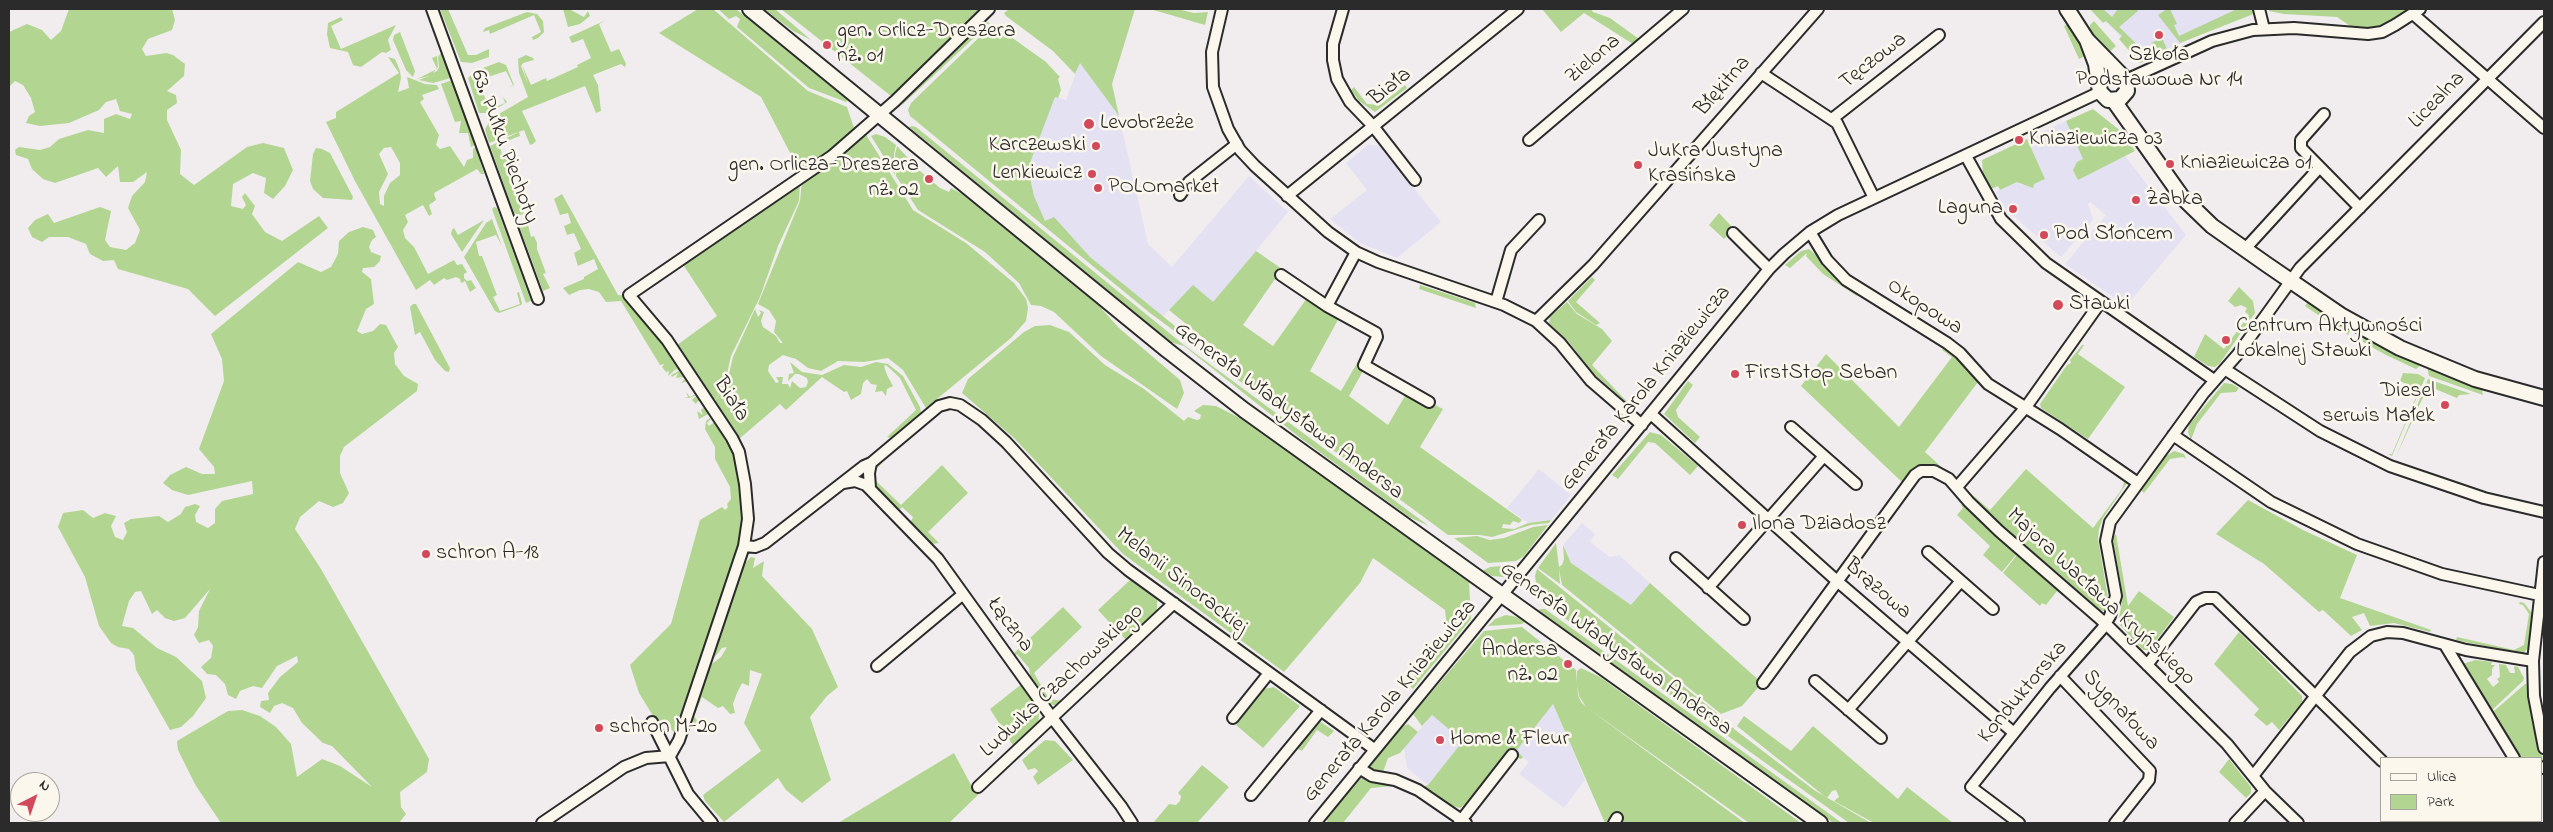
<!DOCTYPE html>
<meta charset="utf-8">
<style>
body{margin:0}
#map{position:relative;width:2553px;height:832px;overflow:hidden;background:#f1edef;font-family:"Indie Flower",sans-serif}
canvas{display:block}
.frame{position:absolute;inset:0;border:10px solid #2b2b2b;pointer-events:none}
.legend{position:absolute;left:2380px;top:757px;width:162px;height:65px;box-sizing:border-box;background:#fbf7ec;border:1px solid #a8a59f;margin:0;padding:6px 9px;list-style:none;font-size:15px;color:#2b2b2b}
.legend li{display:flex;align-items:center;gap:10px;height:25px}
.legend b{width:25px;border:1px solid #a8a59f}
.north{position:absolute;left:10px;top:772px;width:50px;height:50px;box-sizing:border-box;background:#fbf7ec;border:1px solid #a8a59f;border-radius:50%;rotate:41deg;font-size:14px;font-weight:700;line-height:20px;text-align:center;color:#2b2b2b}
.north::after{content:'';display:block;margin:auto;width:18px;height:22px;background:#d1495b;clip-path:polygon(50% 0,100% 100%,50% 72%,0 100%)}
</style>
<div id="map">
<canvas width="2553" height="832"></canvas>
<div class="frame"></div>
<ul class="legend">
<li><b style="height:6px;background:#fbf7ec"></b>Ulica</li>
<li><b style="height:14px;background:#b2d691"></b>Park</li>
</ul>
<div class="north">N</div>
</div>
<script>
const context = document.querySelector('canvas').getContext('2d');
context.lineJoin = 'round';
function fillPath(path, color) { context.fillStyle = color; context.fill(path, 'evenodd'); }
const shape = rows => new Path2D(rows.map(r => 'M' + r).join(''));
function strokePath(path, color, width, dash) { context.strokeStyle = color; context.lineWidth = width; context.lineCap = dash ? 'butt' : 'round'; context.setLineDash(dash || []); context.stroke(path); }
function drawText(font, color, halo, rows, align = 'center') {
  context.font = font + ' "Indie Flower",sans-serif'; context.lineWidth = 5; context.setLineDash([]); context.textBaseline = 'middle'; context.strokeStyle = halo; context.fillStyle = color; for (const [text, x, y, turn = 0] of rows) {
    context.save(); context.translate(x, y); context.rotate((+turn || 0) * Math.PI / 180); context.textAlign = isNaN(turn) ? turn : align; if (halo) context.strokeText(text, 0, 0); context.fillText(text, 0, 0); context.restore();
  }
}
fillPath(shape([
 [2093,9,2252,9,2145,61],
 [1080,62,1119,116,1148,244,1172,267,1249,176,1288,212,1213,303,1193,286,1161,318,983,172,1055,96,1066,100],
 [2066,121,2083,159,2078,180,2125,156,2186,235,2131,300,2128,307,2065,264,2106,215,2090,202,2088,204,2093,220,2061,257,2004,208,1996,192,2017,182,2034,184,2044,179,2027,139],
 [1368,145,1380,146,1441,222,1397,258,1360,243,1330,219,1367,190,1346,163],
 [1539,469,1571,495,1551,520,1528,523,1507,508],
 [1582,523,1595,534,1590,542,1610,557,1619,555,1650,583,1631,606,1571,563,1563,545],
 [1553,703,1585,780,1564,808,1519,774,1529,762,1515,751],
 [1432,715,1464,741,1428,785,1407,768,1404,748]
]), '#e4e1f2');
fillPath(shape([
 [69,9,172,9,175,20,172,30,148,39,142,49,146,56,166,53,173,55,185,64,184,76,167,91,176,95,177,103,167,110,167,120,181,150,180,174,194,185,247,147,263,143,284,148,293,170,285,186,273,199,264,193,266,178,253,173,233,184,231,206,243,209,246,205,242,197,245,193,255,206,252,214,265,232,282,241,319,216,328,228,215,316,188,289,118,269,114,260,103,261,90,254,86,244,68,237,49,237,42,242,32,237,28,228,35,220,48,214,54,223,100,207,111,211,105,240,110,247,126,250,135,243,140,230,128,208,132,196,145,182,147,172,133,182,120,182,118,166,106,177,98,168,55,183,43,179,32,169,28,159,16,155,15,150,19,147,40,150,50,147,59,139,88,130,104,133,104,119,116,114,130,119,132,114,120,111,116,99,106,102,99,110,69,123,40,126,26,123,29,116,35,112,31,98,23,85,15,81,9,87,9,32,27,24,42,30,51,40,61,31],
 [440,9,448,9,468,55,476,55,489,49,489,57,472,63,461,62],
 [563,9,569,9,584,17,588,11,590,16,580,24,568,27],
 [698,9,713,9,808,91,847,107,855,131,800,172,761,97,659,33],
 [718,9,736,9,848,100,846,102,809,88,737,27,740,19,736,16,729,19],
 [764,9,775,9,811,40,793,31],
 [781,9,983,9,891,96],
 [1009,9,1135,9,1112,84,1119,116,1080,63,1075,74,1053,51,1006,16,1004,13],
 [1150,9,1177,9,1194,13,1208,12,1205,25],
 [1542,9,1591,9,1593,12,1610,18,1639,39,1633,44,1584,13,1561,32],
 [2090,9,2103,9,2112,17,2118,9,2137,9,2138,11,2119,27,2147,54,2155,49,2151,43,2162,38,2168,51,2140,63,2119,39,2122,36,2106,21,2103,23],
 [2167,9,2170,9,2177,24,2174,25,2179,36,2237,9,2254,9,2256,13,2180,43,2158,15],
 [2269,9,2415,9,2382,29,2356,30,2337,17,2284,14,2269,11],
 [527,12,537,14,543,21,544,32,538,38,533,40,532,37,541,32,534,15,490,34,489,30,483,32,485,28],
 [341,17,343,20,331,26,341,49,396,25,388,40,391,50,386,53,382,52,361,67,353,65,348,52,330,48,327,34,328,23],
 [606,20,599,24,611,52,619,49,626,64,625,67,621,64,593,75,598,85,601,111,596,113,585,86,522,111,536,141,533,144,530,145,524,130,489,143,485,129,492,118,528,97,519,73,518,59,526,55,533,58,534,60,523,63,521,66,528,84,522,65,531,85,546,78,547,81,578,67,577,65,591,58,583,39,572,43,569,37],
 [984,21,990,23,902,105,906,96],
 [2094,21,2116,46,2107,54,2091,35,2090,25],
 [2070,23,2087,55,2079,59,2064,26],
 [993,24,1046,62,1060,77,1058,79,1061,90,1058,98,1055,97,1031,160,1031,183,1034,196,1045,221,1054,217,1090,257,1186,335,1188,341,1150,313,910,116,908,110,911,103],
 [400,32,415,71,413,77,406,70,393,40,394,35],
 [441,53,451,78,433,83,419,80,429,76,417,79,437,69,432,58,437,56,438,67,433,73,437,71,439,67,438,57],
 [388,57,395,59,400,71,401,78,398,92,409,88,407,77,425,84,437,85,439,89,422,95,424,99,420,102,439,135,436,145,440,149,450,146,464,167,467,160,473,158,473,149,476,147,484,174,481,174,477,169,434,193,436,200,429,205,432,214,429,216,423,205,405,215,408,222,403,230,405,238,414,247,428,274,454,260,457,265,462,264,467,272,464,274,464,278,467,281,471,280,476,288,470,292,465,281,461,283,460,279,456,277,447,280,444,278,434,285,430,280,416,290,355,181,326,122,336,118,336,112,399,73],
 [391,147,400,163,400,175,390,183,384,196,384,206,380,204,379,192,388,174,379,154,384,148],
 [499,62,506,65,514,85,507,88,513,85,506,71,485,78,481,83,481,90,491,109,505,103,503,97,507,102,490,113,479,113,468,78,475,71],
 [452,80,475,145,471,147,468,133,459,133,461,121,455,122,441,84],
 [1405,85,1407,88,1375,112,1359,101,1351,90,1354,87,1367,104,1380,105],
 [2093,109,2122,132,2135,151,2078,180,2073,170,2077,162,2083,159,2066,121],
 [912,126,916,127,1184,345,1429,526,1409,517,1303,440,1184,346,1170,342,909,127],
 [519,132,520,136,499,144,503,158,506,157,521,198,517,199,524,214,519,215,514,213,490,146],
 [865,133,913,210,966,243,1014,283,1026,299,1028,308,1026,321,1011,338,926,408,903,370,888,358,864,362,838,361,821,371,808,368,796,359,783,355,769,365,768,371,776,383,779,382,776,377,783,377,782,384,788,384,790,388,792,381,800,388,806,387,808,382,807,378,799,374,795,374,788,381,789,374,794,373,790,362,802,372,822,375,844,365,861,367,876,362,888,364,903,376,920,407,921,412,891,438,887,437,916,410,900,378,886,365,884,366,887,375,893,386,887,389,886,396,882,391,875,392,877,385,871,384,867,379,863,383,861,394,851,400,847,391,844,392,822,377,786,410,780,404,739,439,714,403,728,378,733,357,755,309,758,317,761,313,759,310,764,312,761,321,763,327,776,336,780,343,783,343,774,332,776,321,769,310,758,304,800,201,802,181],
 [876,134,885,137,896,145,894,154,895,175,871,136],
 [2027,139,2045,179,2034,184,2033,188,2017,182,2000,190,1998,186,1991,189,1983,174,1982,160],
 [897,146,920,171,940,188,949,192,951,188,962,194,1099,306,1119,328,1180,380,1184,393,1177,409,1101,356,1054,312,1041,306,1031,305,1019,283,985,252,918,210,896,176,895,154],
 [316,148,322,149,330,153,353,197,352,200,323,198,313,189,310,181,313,154],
 [800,182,799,201,778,246,760,297,731,356,725,383,714,402,677,345,717,316,682,263],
 [562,194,618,295,628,296,657,330,727,435,738,461,743,514,739,546,674,732,665,725,658,724,639,693,630,665,671,624,700,520,722,507,725,510,728,507,727,504,731,499,730,487,715,459,715,447,705,429,706,421,710,418,711,419,707,423,709,426,716,421,710,413,699,419,697,411,703,415,701,410,705,406,702,402,698,401,696,404,692,400,697,395,689,398,684,397,688,397,686,392,690,397,696,394,692,387,689,388,691,386,689,381,681,383,685,379,683,377,677,381,682,377,676,378,678,373,672,377,671,375,679,371,676,369,668,376,669,371,666,372,662,367,664,364,660,365,621,301,606,302,599,292,589,289,580,290,569,295,563,288,584,279,584,277,598,269,594,259,578,266,574,253,581,249,574,233,567,235,564,226,571,223,568,213,560,215,554,199],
 [494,207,497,208,531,301,528,302,526,303,492,209],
 [1719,213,1734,229,1724,239,1709,225],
 [492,219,502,246,496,235,476,242,479,256,482,256,497,295,493,297,500,311,520,304,517,293,519,292,522,303,521,305,499,313,495,311,464,257,486,223],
 [484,220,462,252,451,234,452,230,454,228,458,235],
 [527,221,531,237,534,236,537,243,537,249,546,273,543,274,550,288,543,291,519,226],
 [363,227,373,230,376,237,372,240,369,247,371,252,381,256,380,261,374,267,363,268,362,272,371,279,374,304,366,309,357,331,362,334,373,331,380,324,386,325,398,347,394,353,395,364,404,376,418,384,417,391,344,447,340,456,340,473,349,493,343,503,333,507,319,501,300,517,295,529,321,569,429,759,427,772,400,792,401,807,406,814,399,823,221,823,196,786,178,750,177,741,228,711,242,710,260,716,276,727,291,744,297,777,322,759,340,766,372,787,332,746,323,743,302,723,293,708,282,703,274,706,270,713,260,707,261,701,269,700,268,693,280,677,298,662,297,656,277,666,262,688,253,686,240,691,236,699,228,695,225,684,216,675,207,674,201,667,211,658,213,646,209,640,199,643,194,635,198,627,199,611,210,589,185,618,174,621,165,618,157,610,152,614,141,591,135,592,129,601,122,626,133,628,157,648,176,657,202,681,206,698,193,716,181,727,170,730,136,670,134,655,129,649,118,647,111,643,99,626,85,577,58,527,63,513,83,510,93,518,105,513,116,516,111,526,115,537,123,540,127,532,124,523,131,519,159,516,168,522,181,514,185,507,195,504,200,506,195,515,196,522,208,528,215,523,215,509,222,501,253,494,252,481,188,495,172,490,163,483,170,475,186,467,202,474,215,474,214,467,199,449,224,381,222,359,211,334,298,262,321,272,331,267,338,254,339,241,349,232],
 [1809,249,1815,254,1818,253,1832,273,1859,293,1857,296,1823,274,1806,256,1807,253,1790,268,1785,265,1801,251],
 [1256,251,1282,269,1243,325,1273,346,1307,298,1339,318,1310,371,1341,391,1357,363,1363,371,1349,396,1388,425,1406,394,1430,408,1433,404,1443,409,1420,447,1522,520,1519,523,1513,521,1510,525,1503,524,1502,528,1514,529,1528,523,1551,520,1549,523,1531,525,1492,537,1480,535,1448,535,1203,354,1209,353,1218,360,1223,354,1169,310,1193,285,1213,302],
 [1592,277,1595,280,1576,302,1600,323,1596,325,1576,312,1568,301],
 [1420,285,1475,303,1476,308,1419,289],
 [2239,287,2253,301,2255,313,2220,363,2215,367,2208,366,2194,357,2205,334,2224,349,2249,315,2245,312,2247,308,2241,305,2235,307,2228,301],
 [2309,300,2351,329,2348,335,2305,306],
 [1567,302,1577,314,1602,329,1612,341,1592,365,1636,411,1594,374,1569,342,1549,323,1550,317],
 [413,304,416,304,450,368,449,372,445,371,435,360,420,332,415,335,410,307],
 [1050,325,1069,332,1105,365,1144,389,1184,421,1188,417,1197,420,1200,419,1201,415,1194,411,1203,405,1216,406,1240,418,1469,582,1471,619,1413,689,1408,684,1448,635,1445,610,1373,558,1360,583,1284,672,1123,554,1014,438,962,393,968,379,1024,332,1035,326],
 [2362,334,2421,365,2416,369,2386,355,2363,342],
 [2082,345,2084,345,2078,354,2125,387,2088,439,2041,408,2040,404,2067,365,2071,363,2070,360],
 [1944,347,1958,357,1978,382,1925,452,1948,473,1927,465,1916,468,1905,485,1801,386,1826,354,1899,427,1952,357,1942,350],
 [2427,367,2481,386,2483,395,2429,376],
 [2403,373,2418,374,2425,378,2392,456,2388,454,2392,454,2419,390,2400,381],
 [2428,379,2471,394,2459,395,2457,398,2428,386,2396,457],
 [1688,381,1693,385,1676,410,1678,417,1700,437,1695,443,1664,414],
 [2224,383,2232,384,2239,388,2236,392,2221,393,2197,424,2191,440,2188,432,2189,425],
 [1650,432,1661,435,1698,466,1690,475,1655,443,1648,442,1618,479,1612,475],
 [2174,451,2184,454,2186,459,2183,457,2170,459,2144,493,2141,490,2166,456],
 [883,463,875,470,874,479,901,505,942,465,968,493,928,532,939,543,931,544,914,529,910,523,913,517,902,507,899,511,875,489,872,479,875,468],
 [2026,469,2093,528,2122,489,2124,482,2117,477,2120,477,2127,483,2103,518,2099,529,2098,539,2108,598,2104,611,2099,610,2097,612,2038,562,1968,495,1969,492,1990,510],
 [2248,500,2303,530,2357,555,2340,598,2431,630,2430,632,2394,623,2370,626,2364,613,2352,617,2362,630,2351,636,2323,610,2319,612,2264,564,2216,534],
 [1964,502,2020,550,2002,572,1983,555,1990,546,1957,515,1963,508,1961,505],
 [1548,525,1524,556,1516,561,1488,563,1454,538,1477,536,1490,540,1504,538,1533,527],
 [2116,534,2128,606,2139,591,2174,617,2149,650,2143,650,2118,623,2123,597,2113,538],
 [1556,543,1559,567,1562,565,1564,559,1563,545,1571,563,1631,605,1650,583,1762,683,1742,706,1721,714,1562,585,1559,569,1560,584,1538,568],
 [2020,551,2065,594,2063,596,2057,591,2046,605,2042,603,2040,606,2003,573],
 [751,557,755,558,753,568,764,561,762,576,812,629,838,687,827,696,810,717,831,780,802,803,786,790,778,778,724,822,705,801,703,795,761,751,744,723,762,674,750,670,749,686,742,683,737,693,733,704,735,713,730,714,723,706,718,708,702,697,694,716,698,722,696,725,691,720,690,716,709,666,721,657,727,647,722,648,714,658,712,657,723,628,730,598,736,588,741,567],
 [1513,565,1518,566,1512,573,1503,577,1492,576,1482,571,1490,567],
 [1537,569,1718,714,1726,725,1720,731,1541,601,1538,597,1535,576],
 [1130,580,1157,600,1157,610,1126,640,1098,610],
 [2520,602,2524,603,2532,613,2528,648,2523,654,2456,640,2457,637,2514,650,2524,645,2529,614,2523,605,2519,604],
 [1063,607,1082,627,1034,673,1049,699,1063,701,1084,680,1084,684,1060,705,1053,705,1044,699,1031,681,1029,668,1017,654,1015,656,1020,664,1017,664,1012,655],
 [1541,609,1545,609,1842,823,1833,823,1538,610],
 [1506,615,1517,617,1525,622,1522,624,1488,626,1495,619],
 [1522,627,1576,670,1578,695,1581,702,1586,707,1579,696,1577,684,1577,671,1581,668,1600,677,1801,823,1749,823,1586,707,1745,823,1605,823,1553,704,1516,751,1523,757,1521,759,1510,755,1500,760,1469,802,1460,808,1450,805,1424,786,1428,785,1463,741,1432,715,1422,726,1413,714,1484,631],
 [2239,632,2302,696,2302,702,2279,730,2272,722,2267,726,2254,715,2259,709,2214,664],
 [2475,660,2492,662,2491,665,2495,665,2492,669,2492,675,2487,679,2493,687,2499,682,2497,679,2500,677,2499,664,2506,665,2510,673,2515,673,2514,666,2518,667,2524,678,2523,681,2490,712,2462,668,2463,664],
 [1023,683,1039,714,1038,726,1014,747,990,709],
 [2530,683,2535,730,2543,760,2542,763,2542,758,2519,758,2492,716,2494,711,2525,684],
 [1274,687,1300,706,1263,748,1236,725,1264,689],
 [1744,716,1791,751,1813,726,1898,799,1907,787,1953,823,1874,823,1834,801,1839,797,1836,790,1832,791,1827,798,1818,791,1737,726],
 [1318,720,1334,731,1328,737,1317,730,1302,751,1298,749,1295,747],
 [1408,724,1418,732,1400,753,1388,758,1383,772,1377,773,1371,770,1369,766,1403,726],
 [1726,726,1734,728,1733,736,1734,729,1814,790,1871,823,1849,823,1721,731],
 [1045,740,1055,741,1073,760,1038,785,1033,777,1038,771,1035,768,1028,770,1022,760],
 [954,753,971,785,979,794,949,823,838,823],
 [2229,759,2251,787,2251,793,2246,798,2219,772],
 [1202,765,1229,787,1197,823,1153,823,1169,804,1176,805,1180,801,1181,796,1178,793],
 [1363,776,1393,786,1371,788,1343,823,1328,823,1326,819]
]), '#b2d691');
const street = shape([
 [432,9,538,299],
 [1222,9,1212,52,1213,87,1228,129,1240,150,1255,166,1328,232,1356,252,1378,262,1504,305,1536,321,1560,343,1591,381,1642,425],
 [1343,9,1333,44,1333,60,1337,79,1350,102,1373,126,1415,180],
 [2259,9,2264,29],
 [2413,14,2544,128],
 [1761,73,1837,123,1874,198],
 [2126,80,2212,41,2253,30,2294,28,2368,34,2382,32,2395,25,2420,9],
 [2324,114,2301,140,2301,148,2360,208],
 [1832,119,1939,35],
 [1529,140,1683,9],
 [1966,156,2001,219,2046,263,2214,380],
 [1180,195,1189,182,1237,144],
 [1287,196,1518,9],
 [1810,232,1827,260,1846,280,1947,343,1960,353,1988,384,2060,429,2138,483],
 [1733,233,1769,269],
 [2245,249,2319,168],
 [1281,275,1327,306,1356,252],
 [1496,302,1511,250,1539,220],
 [1327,306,1376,333,1377,337,1364,365,1429,402],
 [1536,321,1593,265,1818,9],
 [2226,370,2320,431,2390,466,2484,498,2544,512],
 [1651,414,1837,581,2014,733],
 [1791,427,1856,484],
 [2173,435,2271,502,2357,544,2442,574,2544,596],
 [843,483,855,481,866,485,938,559,1053,719,1121,806,1132,823],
 [1957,487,2026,407,2100,303],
 [870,488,869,473,871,463],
 [744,546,755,547,765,543,864,466,871,463,939,406,950,403,960,405,982,420,1006,442,1108,553,1128,570,1374,749],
 [1928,552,1993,609],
 [1676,558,1744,619],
 [2544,562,2533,661,2534,696,2544,748],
 [1708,588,1824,456],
 [2445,645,2514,758],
 [2147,665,2196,602,2205,598,2215,598,2382,761],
 [877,666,962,595],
 [2060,676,2150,771,2149,780,2115,823],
 [1815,681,1881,738],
 [1763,683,1915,475,1921,471,1934,471,1949,479,1969,502,1999,531,2106,624,2227,744,2265,791,2298,823],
 [1848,710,1961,581],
 [1233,718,1269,673],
 [652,722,688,794,712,823],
 [670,756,679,740,744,546,748,519,745,484,739,452,732,438,667,340,629,295,832,156,895,101,989,9],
 [1359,768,1372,776,1395,780,1418,790,1466,823],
 [2542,768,2544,767],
 [2253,776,2350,652,2371,636,2387,632,2403,633,2466,650,2533,661],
 [978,787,1174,603],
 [1251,795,1321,710],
 [2443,821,2446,823],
 [542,823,624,767,646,758,670,756],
 [1315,823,1769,269,1784,254,1810,232,1838,215,2100,92],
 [1459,823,1512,755],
 [1614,823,1617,818],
 [2019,823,1971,787,2050,688,2102,629,2110,616,2116,596,2106,541,2110,522,2203,394,2238,354,2300,268,2544,22],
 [2235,823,2265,791]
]);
const secondary = shape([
 [750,9,1167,350,1244,410,1820,823],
 [2067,9,2087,40,2126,80,2127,91,2120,99,2108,100,2100,92,2096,64,2087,40],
 [2114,101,2182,197,2212,226,2266,264,2342,316,2400,348,2475,379,2544,398]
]);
strokePath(street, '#2b2b2b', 14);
strokePath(secondary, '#2b2b2b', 18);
strokePath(street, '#fbf7ec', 10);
strokePath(secondary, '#fbf7ec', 14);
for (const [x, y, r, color] of [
 [2159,35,5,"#d1495b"],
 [827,45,5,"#d1495b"],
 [1089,124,6,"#d1495b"],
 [2019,140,5,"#d1495b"],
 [1096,146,5,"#d1495b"],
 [2170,164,5,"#d1495b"],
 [1638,165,5,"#d1495b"],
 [1092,174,5,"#d1495b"],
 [929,179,5,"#d1495b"],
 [1098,188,5,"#d1495b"],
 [2136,200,5,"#d1495b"],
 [2013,209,5,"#d1495b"],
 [2044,235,5,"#d1495b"],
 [2058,305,6,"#d1495b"],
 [2226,340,5,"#d1495b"],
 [1735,374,5,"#d1495b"],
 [2445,405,5,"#d1495b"],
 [1742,525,5,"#d1495b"],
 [426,554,5,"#d1495b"],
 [1568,664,5,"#d1495b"],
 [599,728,5,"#d1495b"],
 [1440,740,5,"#d1495b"]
]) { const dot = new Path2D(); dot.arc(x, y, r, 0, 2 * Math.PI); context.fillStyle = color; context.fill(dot); strokePath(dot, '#fbf7ec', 2); }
drawText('22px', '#2b2b2b', '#fbf7ec', [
 ["gen. Orlicz-Dreszera",837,32],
 ["nż. 01",837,57],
 ["Szkoła",2159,56,"center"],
 ["Podstawowa Nr 14",2159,81,"center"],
 ["Levobrzeże",1100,124],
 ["Kniaziewicza 03",2029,140],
 ["Karczewski",1086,146,"right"],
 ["JuKra Justyna",1648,152],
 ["Krasińska",1648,177],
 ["Kniaziewicza 01",2180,164],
 ["gen. Orlicza-Dreszera",919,166,"right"],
 ["nż. 02",919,191,"right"],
 ["Lenkiewicz",1082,174,"right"],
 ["POLOmarket",1108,188],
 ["Żabka",2146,200],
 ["Laguna",2003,209,"right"],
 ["Pod Słońcem",2054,235],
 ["Stawki",2069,305],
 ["Centrum Aktywności",2236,327],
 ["Lokalnej Stawki",2236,352],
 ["FirstStop Seban",1745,374],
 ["Diesel",2435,392,"right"],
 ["serwis Małek",2435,417,"right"],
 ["Ilona Dziadosz",1752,525],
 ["schron A-18",436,554],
 ["Andersa",1558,651,"right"],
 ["nż. 02",1558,676,"right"],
 ["schron M-20",609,728],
 ["Home & Fleur",1450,740]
], 'left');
drawText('22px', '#2b2b2b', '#fbf7ec', [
 ["Zielona",1594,60,-40],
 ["Tęczowa",1874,62,-38],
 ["Błękitna",1724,87,-49],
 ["Biała",1391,88,-39],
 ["Licealna",2438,101,-46],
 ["63. Pułku Piechoty",503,147,70],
 ["Okopowa",1924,308,33],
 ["Generała Karola Kniaziewicza",1647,389,-51],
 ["Biała",730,400,57],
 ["Generała Władysława Andersa",1288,412,37],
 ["Melanii Sinorackiej",1181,582,38],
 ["Brązowa",1877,590,41],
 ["Majora Wacława Kryńskiego",2100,598,43],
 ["Łączna",1009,626,53],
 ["Generała Władysława Andersa",1615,650,36],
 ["Ludwika Czachowskiego",1063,682,-43],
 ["Konduktorska",2024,693,-50],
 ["Generała Karola Kniaziewicza",1391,702,-50],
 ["Sygnałowa",2120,711,47]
]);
</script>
